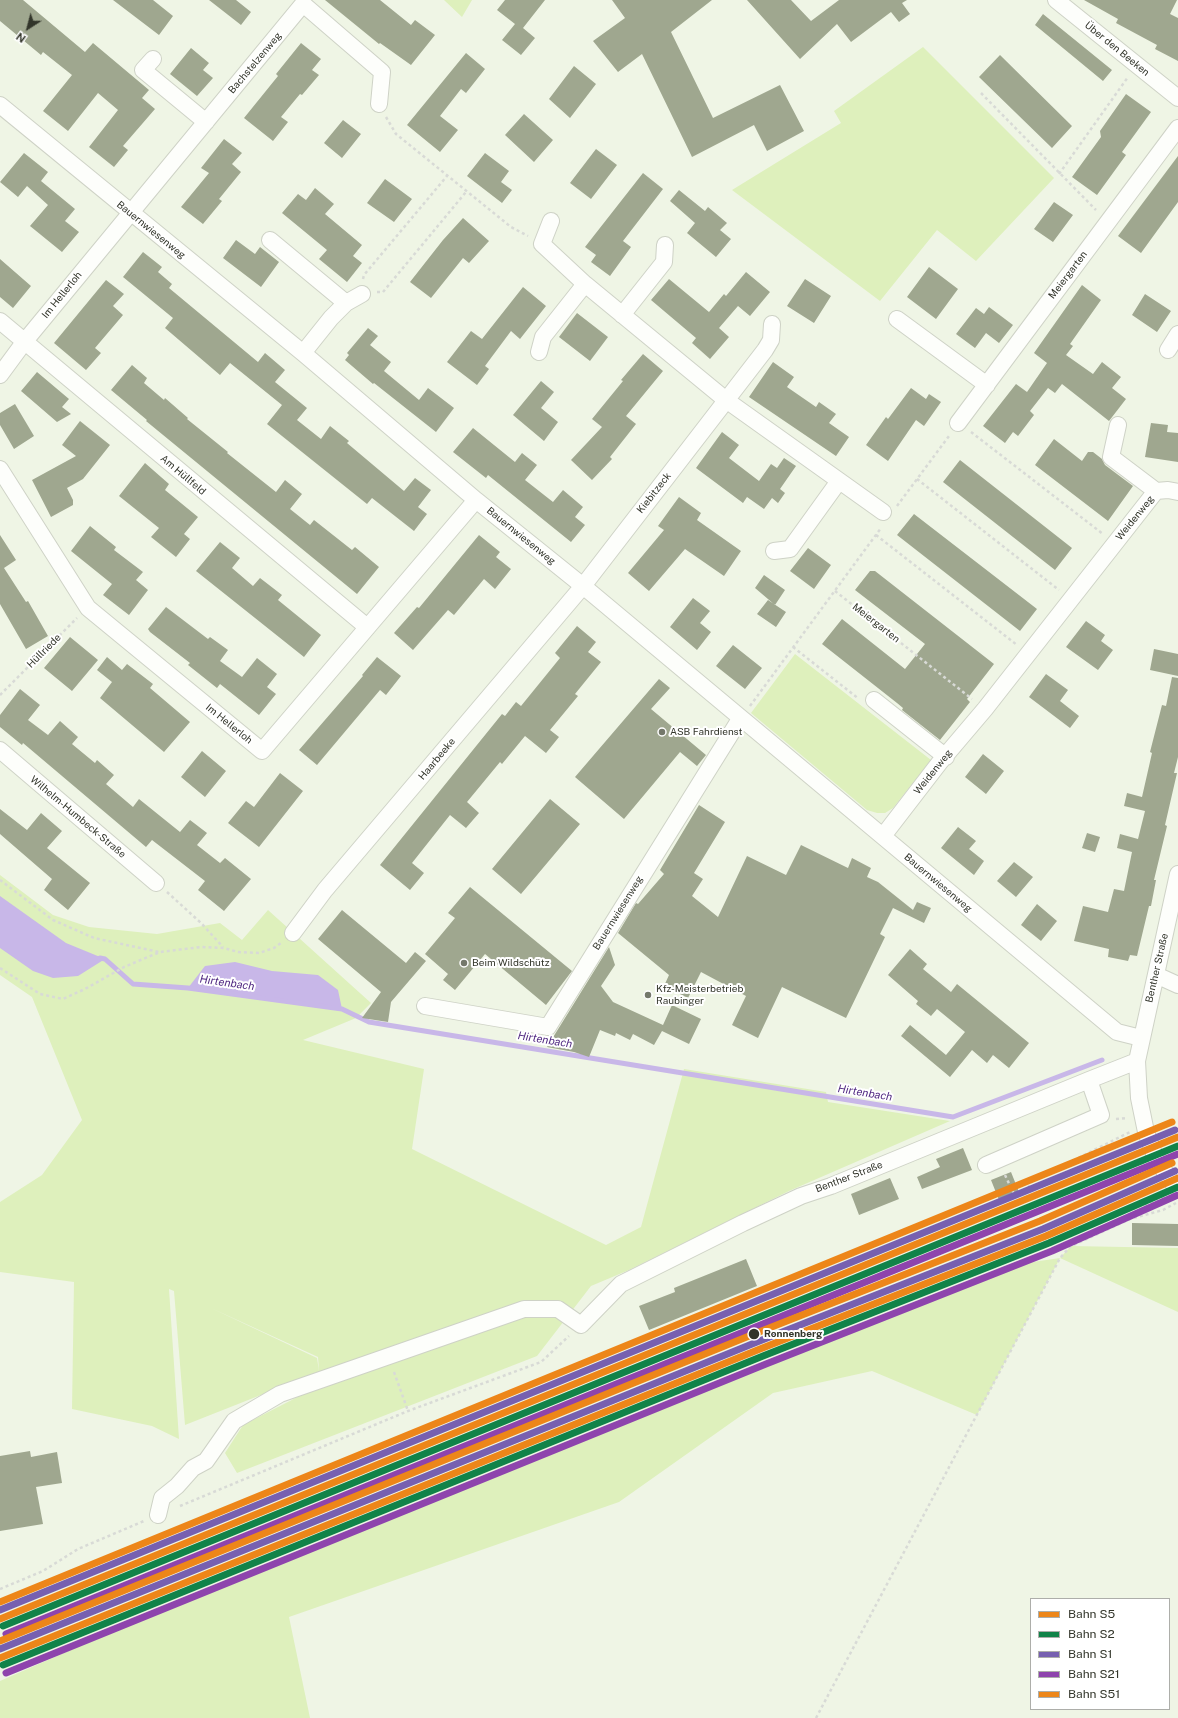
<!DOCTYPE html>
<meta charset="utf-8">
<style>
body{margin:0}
#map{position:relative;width:1178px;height:1718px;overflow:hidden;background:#eff5e5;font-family:"Public Sans",sans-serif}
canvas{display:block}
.legend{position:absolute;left:1030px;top:1598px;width:140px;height:112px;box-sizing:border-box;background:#fff;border:1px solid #adaeaa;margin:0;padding:5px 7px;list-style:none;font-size:12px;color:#32352a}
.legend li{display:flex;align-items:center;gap:8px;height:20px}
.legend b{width:20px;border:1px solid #adaeaa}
.north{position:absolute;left:8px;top:8px;width:40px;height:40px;-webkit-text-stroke:3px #fff;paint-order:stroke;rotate:216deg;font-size:11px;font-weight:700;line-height:16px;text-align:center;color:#32352a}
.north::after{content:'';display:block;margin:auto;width:14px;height:18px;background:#32352a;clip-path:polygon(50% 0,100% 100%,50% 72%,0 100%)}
</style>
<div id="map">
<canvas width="1178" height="1718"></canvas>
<ul class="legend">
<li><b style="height:5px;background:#ed8619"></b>Bahn S5</li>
<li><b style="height:5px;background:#118349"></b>Bahn S2</li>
<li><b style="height:5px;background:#7760b0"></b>Bahn S1</li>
<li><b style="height:5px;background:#8e44ad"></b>Bahn S21</li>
<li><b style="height:5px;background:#ed8619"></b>Bahn S51</li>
</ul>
<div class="north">N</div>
</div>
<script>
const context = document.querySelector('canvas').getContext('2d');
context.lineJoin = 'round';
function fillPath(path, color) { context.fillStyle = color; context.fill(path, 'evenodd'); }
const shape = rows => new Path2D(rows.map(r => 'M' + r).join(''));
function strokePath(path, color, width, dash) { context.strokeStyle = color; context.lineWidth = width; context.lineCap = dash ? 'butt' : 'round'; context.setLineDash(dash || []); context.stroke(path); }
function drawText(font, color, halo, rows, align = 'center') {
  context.font = font + ' "Public Sans",sans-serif'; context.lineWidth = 4; context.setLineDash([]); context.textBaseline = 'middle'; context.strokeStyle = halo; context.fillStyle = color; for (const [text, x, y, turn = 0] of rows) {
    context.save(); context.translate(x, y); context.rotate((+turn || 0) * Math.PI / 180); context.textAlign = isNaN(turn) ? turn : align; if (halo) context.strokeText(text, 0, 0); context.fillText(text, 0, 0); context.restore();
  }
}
fillPath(shape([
 [444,0,472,0,462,17],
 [923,47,1054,178,976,261,937,230,880,301,732,190,841,123,834,111],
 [795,654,931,760,893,808,885,813,877,813,867,810,751,713],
 [0,875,53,915,89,927,157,934,220,923,242,940,268,910,371,1003,356,1018,303,1040,424,1069,412,1149,606,1245,641,1227,684,1069,826,1092,828,1102,950,1121,789,1191,629,1270,591,1286,537,1356,237,1473,225,1453,243,1425,319,1386,319,1372,185,1425,174,1291,169,1289,179,1439,152,1426,72,1409,74,1282,0,1272,0,1202,42,1175,82,1120,32,997,0,975],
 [211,1308,318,1357,319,1371,317,1358],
 [1071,1246,1178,1248,1178,1312,1060,1258,977,1415,872,1371,773,1393,619,1502,289,1617,310,1718,0,1718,0,1681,98,1638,819,1342,1026,1263,1060,1258]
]), '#def0bc');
fillPath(shape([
 [0,896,66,943,105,959,78,976,53,978,33,971,0,948],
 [235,962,272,971,318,975,338,990,342,1009,188,988,205,966]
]), '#c8b7e8');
strokePath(shape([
 [100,958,105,959,133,984,188,988,342,1009,369,1022,953,1117,1102,1060]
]), '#c8b7e8', 5);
fillPath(shape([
 [0,0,23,0,85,52,93,43,149,90,142,98,155,109,123,146,128,150,114,167,89,147,118,110,98,93,68,131,43,111,72,75,43,52,41,55,0,21],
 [113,0,153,0,173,16,159,35],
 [209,0,236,0,251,12,241,25],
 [325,0,380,0,411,25,415,20,435,35,411,65,380,43,379,44],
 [505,0,545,0,523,28,535,38,521,55,502,40,515,24,497,10],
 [612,0,712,0,671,32,713,118,780,85,804,131,767,151,754,125,692,157,642,54,618,72,593,41,625,18],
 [747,0,791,0,811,21,839,0,907,0,902,3,910,14,899,22,891,12,851,42,837,24,800,59],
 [1084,0,1177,0,1170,14,1178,18,1178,61,1155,49,1157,45,1116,23,1118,19],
 [1043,14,1112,70,1103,81,1035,25],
 [301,43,321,59,312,70,319,75,302,95,300,94,281,117,288,122,273,141,244,118,278,76,276,74],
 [191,48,209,63,203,70,213,78,197,96,170,74],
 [466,53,485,69,466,93,461,89,440,116,458,130,440,152,407,125],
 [1000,55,1072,126,1052,148,979,77],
 [574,66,596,84,570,118,549,99],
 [1126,94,1151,112,1122,152,1126,155,1097,195,1072,177,1101,137,1100,131],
 [524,114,553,140,534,162,505,135],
 [343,120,361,134,342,158,324,143],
 [224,139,242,153,232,164,241,172,219,199,222,201,203,224,181,207,209,173,201,168],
 [596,149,617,165,591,199,570,183],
 [24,153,48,172,41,181,75,209,65,221,79,232,62,252,30,226,48,205,27,186,18,197,0,182],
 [485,153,509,171,501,182,512,190,502,203,467,176],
 [1178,156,1178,202,1141,253,1118,236],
 [643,173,663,189,623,241,631,247,610,276,591,262,596,255,585,247],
 [385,179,412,199,394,222,367,203],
 [315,188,334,204,325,214,362,245,353,256,362,263,347,282,319,259,327,250,282,213,298,194,306,200],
 [679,190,705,211,708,207,727,223,720,230,731,239,716,257,687,233,695,223,670,201],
 [1054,202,1073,215,1053,242,1034,229],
 [463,218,489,241,469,263,463,258,431,298,410,282,443,240],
 [236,240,255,254,260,247,279,262,261,287,223,258],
 [143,252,162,267,158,272,172,284,169,288,258,362,265,353,285,370,275,382,307,408,297,420,321,439,330,426,349,441,347,443,404,491,415,478,431,490,418,507,427,514,414,531,372,498,367,504,267,424,282,405,230,363,220,375,165,328,173,318,123,277],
 [0,259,31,286,13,308,0,297],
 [929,267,958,289,936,319,907,297],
 [746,272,770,292,750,316,738,306,719,328,729,337,710,359,692,343,696,338,651,300,669,279,709,312,724,294,726,296],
 [805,279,831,296,814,323,787,306],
 [106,280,124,294,113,306,123,315,95,348,101,353,86,370,54,343],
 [1082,285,1101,300,1070,344,1073,346,1066,355,1093,374,1102,362,1121,377,1112,388,1126,399,1109,421,1062,384,1055,393,1048,388,1030,411,1034,415,1018,436,1013,432,1005,443,983,426,1016,384,1027,392,1047,363,1034,353],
 [523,287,546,306,520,339,511,331,485,366,489,369,477,385,447,362,471,331,482,339],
 [1145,294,1171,311,1157,332,1132,315],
 [989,307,1013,325,999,343,986,333,975,348,956,334,976,308,984,314],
 [577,313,608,337,590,361,559,337],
 [368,328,378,336,370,345,391,362,384,371,419,400,428,388,454,408,436,432,374,383,373,384,345,360,349,355,347,353],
 [643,354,663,371,626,416,636,424,610,457,612,459,592,480,571,460,602,427,592,419,623,381,621,380],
 [773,362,794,377,787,387,816,407,819,402,836,414,829,423,849,437,836,456,749,397],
 [132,365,147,378,144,383,164,400,165,398,188,418,187,419,228,452,227,453,276,492,285,480,302,494,290,509,310,525,314,520,352,550,355,547,379,567,357,594,146,421,147,420,111,390],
 [37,372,69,399,62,407,71,414,57,422,21,391],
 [541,381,554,392,541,408,558,422,544,441,513,415],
 [911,388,926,399,929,394,941,402,924,426,916,420,888,461,866,445,886,417,888,419],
 [15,404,34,436,14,449,0,425,0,413],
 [80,421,110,445,83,479,67,488,73,500,73,505,51,517,32,480,76,456,62,445],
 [1151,423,1168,425,1167,432,1178,433,1178,462,1145,457],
 [473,428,515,462,522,453,537,465,525,480,553,502,563,490,583,507,575,517,585,525,571,542,488,475,486,478,453,452],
 [722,432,739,445,729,458,759,481,771,464,777,468,784,458,796,466,780,489,785,493,778,503,772,498,764,509,747,497,743,503,696,468],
 [1054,439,1082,461,1088,452,1093,452,1102,459,1105,465,1133,486,1108,521,1035,465],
 [960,460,1072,548,1055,570,943,482],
 [145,463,169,484,165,490,198,517,184,534,190,539,176,557,151,537,159,528,119,496],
 [679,497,701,513,697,520,741,551,724,576,685,549,649,591,628,573,664,530,658,526],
 [914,514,1037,609,1020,631,897,535],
 [90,526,116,547,114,550,143,572,136,580,148,590,129,615,103,595,112,584,71,551],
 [0,535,16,560,4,568,26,602,28,601,48,636,26,649,0,604],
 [479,535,500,552,496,557,511,569,495,589,484,579,454,615,448,610,413,650,394,633,417,607,419,608],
 [220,542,240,558,232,568,253,586,260,578,282,595,278,600,321,635,304,657,196,571],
 [808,548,831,565,814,589,790,571],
 [870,571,875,571,994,664,967,699,970,702,940,740,902,710,903,708,897,703,822,644,842,619,905,669,925,644,855,590],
 [764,575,785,590,775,605,755,588],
 [693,598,710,611,700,623,711,632,697,650,670,627],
 [768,600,786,612,776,627,757,614],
 [166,607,208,639,210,637,228,650,220,661,242,677,257,658,277,674,267,687,276,694,259,715,220,684,217,688,188,665,190,663,150,632,148,629],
 [1086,621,1105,635,1101,641,1113,650,1098,670,1066,647],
 [577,626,596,642,588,652,601,662,575,694,578,696,550,730,559,737,546,753,525,736,502,764,500,762,467,802,479,813,466,828,450,815,412,863,424,873,410,890,380,865,502,714,505,716,516,702,521,706,560,658,555,653],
 [70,637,98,660,72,691,44,668],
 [733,645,762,668,745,689,716,666],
 [1154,649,1178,654,1178,676,1150,670],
 [107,657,122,670,127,664,153,684,150,688,190,722,164,752,100,698,112,682,97,670],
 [377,657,401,676,386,695,380,690,317,765,299,750,363,676,362,675],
 [1046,674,1068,690,1060,701,1079,716,1070,728,1029,697],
 [1172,677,1178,678,1178,757,1174,773,1177,773,1165,825,1167,826,1154,880,1156,880,1151,906,1149,906,1137,956,1130,955,1128,961,1108,957,1109,949,1074,941,1083,906,1108,912,1114,889,1124,891,1132,852,1117,848,1120,834,1138,839,1145,811,1124,806,1127,793,1142,797,1152,753,1150,752,1162,705,1166,706],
 [659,679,670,688,651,709,706,755,697,766,680,752,624,819,575,777],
 [20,689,40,705,28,720,48,735,60,721,78,737,72,744,95,763,97,760,114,775,106,784,133,807,139,799,180,832,190,820,207,833,197,845,220,863,225,858,251,879,224,911,198,890,205,881,152,840,146,847,23,743,22,745,0,727,0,715],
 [202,751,226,771,205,797,181,777],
 [983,754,1004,771,986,794,965,777],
 [280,773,303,791,259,847,228,823,246,801,254,807],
 [550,799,580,824,521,894,492,869],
 [699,805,725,822,694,873,703,879,692,896,718,917,747,856,786,875,801,845,848,868,852,858,871,868,867,877,878,882,913,910,917,902,931,908,924,923,893,908,880,934,885,937,846,1018,782,987,758,1038,732,1025,746,996,701,972,688,998,664,986,669,975,618,933,636,903,638,904,664,874,660,870],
 [0,809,27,830,41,813,62,831,47,848,90,883,68,910,44,890,52,879,0,834],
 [958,827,976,841,969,849,984,861,974,875,941,848],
 [1087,833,1100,837,1095,852,1082,848],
 [1014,862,1033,877,1016,897,997,881],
 [470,887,572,971,546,1005,485,954,455,990,443,980,448,974,425,954,455,918,448,913],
 [1037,904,1057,921,1041,941,1021,925],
 [342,910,406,963,415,952,426,961,391,1002,388,1022,362,1018,381,992,318,939],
 [609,947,615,965,601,986,613,1002,663,1025,672,1005,701,1019,689,1044,662,1031,654,1045,633,1034,630,1040,616,1033,615,1036,600,1030,589,1057,574,1052,547,1047],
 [910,949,927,964,923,969,951,992,957,984,1029,1043,1009,1068,993,1055,987,1063,972,1050,950,1077,901,1036,910,1025,946,1055,965,1032,937,1009,931,1016,916,1004,918,1001,888,975],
 [963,1148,972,1170,922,1189,917,1177,940,1167,936,1159],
 [1011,1172,1019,1192,999,1200,991,1180],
 [890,1178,899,1199,859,1215,851,1194],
 [1132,1223,1178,1224,1178,1246,1132,1245],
 [746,1259,757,1286,649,1330,639,1306,675,1292,674,1288],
 [30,1451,31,1457,57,1452,62,1483,36,1487,43,1524,0,1531,0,1456]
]), '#9fa78f');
const minor = shape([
 [1056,0,1178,98],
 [153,59,143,70,206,122],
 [0,105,303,353,476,500,583,586,1117,1032,1141,1038],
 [551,221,542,244,585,284,726,400,883,512],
 [270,240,346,303],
 [622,315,664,262,665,245],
 [897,319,987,385],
 [0,321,367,627],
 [1168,350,1178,334],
 [539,352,543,337,585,284],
 [303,353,331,318,346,303,362,294],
 [0,375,25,341,303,4,382,72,379,104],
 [958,423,1178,128],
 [1118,425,1111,457,1156,491],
 [0,469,88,608,262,751,476,500],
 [774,551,790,549,839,481],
 [874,700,946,757],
 [0,750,156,883],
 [883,836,940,762,985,709,1156,491,1168,490,1178,492],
 [1178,874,1137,1061,1139,1098,1146,1132,1156,1159,1171,1181,1178,1187],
 [293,933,325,890,583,586,765,350,771,340,772,324],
 [1156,975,1178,985],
 [425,1006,548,1027,740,719],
 [986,1165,1101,1115,1089,1080],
 [158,1515,162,1498,177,1486,193,1468,206,1461,234,1421,280,1394,524,1309,558,1309,581,1325,621,1284,743,1223,801,1196,831,1186,1089,1080,1137,1061]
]);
strokePath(minor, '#ced2c6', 18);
strokePath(shape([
 [981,93,1096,210],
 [386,117,396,134,511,227,528,236],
 [1059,174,1128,77],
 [363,279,364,275,447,176],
 [377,292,383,292,466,192],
 [971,432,1103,534],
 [917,479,1059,590],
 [897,506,949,436],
 [876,535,1017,645],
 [835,591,972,699],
 [793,647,859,699],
 [0,695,77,618],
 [750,706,881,528],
 [0,880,53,920,94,938,159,952],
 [167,892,201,923,223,947],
 [0,968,40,994,63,999,85,989,124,967,160,952,201,947,224,948,238,952,259,953,274,948,281,943],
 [1116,1119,1127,1118],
 [1005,1175,1014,1194],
 [1028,1188,1032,1181,1130,1132],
 [1032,1247,1165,1197],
 [394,1372,408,1411],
 [180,1506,408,1411,541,1362,569,1336],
 [0,1589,43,1571,78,1549,144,1521],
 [816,1718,1060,1258,1071,1246,1130,1219,1163,1210,1176,1203]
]), '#d8dad6', 2.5, [3, 3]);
strokePath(minor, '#fdfefb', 16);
strokePath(shape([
 [0,1619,1178,1137],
 [0,1658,760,1349,1046,1236,1178,1178]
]), '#ed8619', 7);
strokePath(shape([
 [3,1626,1178,1146],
 [3,1665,763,1356,1049,1243,1178,1187]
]), '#118349', 7);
strokePath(shape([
 [0,1610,1175,1130],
 [0,1649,757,1342,1043,1229,1175,1171]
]), '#7760b0', 7);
strokePath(shape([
 [6,1634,1178,1154],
 [6,1673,766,1364,1052,1251,1178,1195]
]), '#8e44ad', 7);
strokePath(shape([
 [0,1602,1172,1122],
 [0,1641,754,1334,1040,1221,1172,1163]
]), '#ed8619', 7);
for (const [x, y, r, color] of [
 [662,732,4,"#74786b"],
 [464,963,4,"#74786b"],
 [648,995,4,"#74786b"],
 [754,1334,6,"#32352a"]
]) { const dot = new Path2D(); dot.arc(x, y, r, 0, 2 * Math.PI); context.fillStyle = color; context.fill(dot); strokePath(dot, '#fff', 1.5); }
drawText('10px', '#32352a', '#fff', [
 ["Über den Beeken",1117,49,39],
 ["Bachstelzenweg",255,63,-50],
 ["Bauernwiesenweg",151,230,39],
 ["Meiergarten",1068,275,-53],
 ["Im Hellerloh",62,295,-51],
 ["Am Hüllfeld",183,475,40],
 ["Kiebitzeck",654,493,-52],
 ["Weidenweg",1135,518,-51],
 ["Bauernwiesenweg",521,536,39],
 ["Meiergarten",876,623,38],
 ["Hüllriede",44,651,-45],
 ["Im Hellerloh",229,724,39],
 ["Haarbeeke",437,759,-50],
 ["Weidenweg",933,772,-51],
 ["Wilhelm-Humbeck-Straße",78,817,40],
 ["Bauernwiesenweg",938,883,40],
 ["Bauernwiesenweg",618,913,-58],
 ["Benther Straße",1157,968,-77],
 ["Benther Straße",849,1177,-21]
]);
drawText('10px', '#32352a', '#fff', [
 ["ASB Fahrdienst",670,732],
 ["Beim Wildschütz",472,963],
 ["Kfz-Meisterbetrieb",656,989],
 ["Raubinger",656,1001]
], 'left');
drawText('bold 10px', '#32352a', '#fff', [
 ["Ronnenberg",764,1334]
], 'left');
drawText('italic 11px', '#512982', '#fff', [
 ["Hirtenbach",227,983,8],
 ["Hirtenbach",545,1040,9],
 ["Hirtenbach",865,1093,9]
]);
</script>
